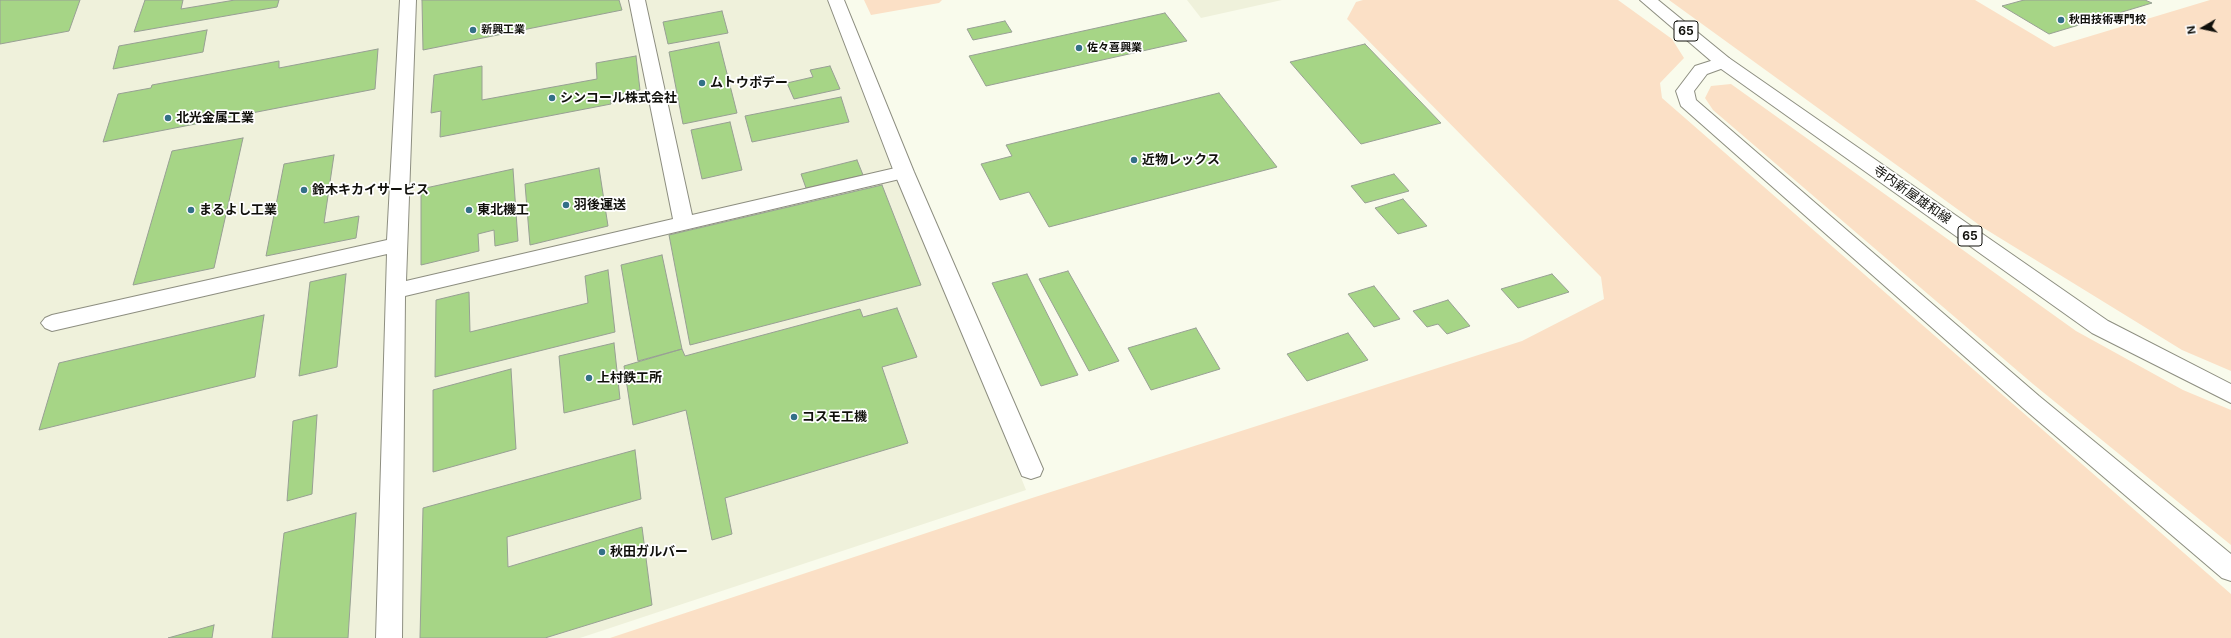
<!DOCTYPE html>
<meta charset="utf-8">
<style>
body{margin:0}
#map{position:relative;width:2231px;height:638px;overflow:hidden;background:#f9fbec;font-family:Inter,sans-serif}
canvas{display:block}
.north{position:absolute;left:2183px;top:8px;width:40px;height:40px;-webkit-text-stroke:3px #fff;paint-order:stroke;rotate:261deg;font-size:11px;font-weight:700;line-height:16px;text-align:center;color:#10100b}
.north::after{content:'';display:block;margin:auto;width:14px;height:18px;background:#10100b;clip-path:polygon(50% 0,100% 100%,50% 72%,0 100%)}
</style>
<div id="map">
<canvas width="2231" height="638"></canvas>
<div class="north">N</div>
</div>
<script>
const context = document.querySelector('canvas').getContext('2d');
context.lineJoin = 'round';
function fillPath(path, color) { context.fillStyle = color; context.fill(path, 'evenodd'); }
const shape = rows => new Path2D(rows.map(r => 'M' + r).join(''));
function strokePath(path, color, width, dash) { context.strokeStyle = color; context.lineWidth = width; context.lineCap = dash ? 'butt' : 'round'; context.setLineDash(dash || []); context.stroke(path); }
function drawText(font, color, halo, rows, align = 'center') {
  context.font = font + ' Inter,"Noto Sans JP",sans-serif'; context.lineWidth = 3.5; context.setLineDash([]); context.textBaseline = 'middle'; context.strokeStyle = halo; context.fillStyle = color; for (const [text, x, y, turn = 0] of rows) {
    context.save(); context.translate(x, y); context.rotate((+turn || 0) * Math.PI / 180); context.textAlign = isNaN(turn) ? turn : align; if (halo) context.strokeText(text, 0, 0); context.fillText(text, 0, 0); context.restore();
  }
}
fillPath(shape([
 [0,0,830,0,1026,490,580,638,0,638],
 [1187,0,1282,0,1201,18]
]), '#eff1db');
fillPath(shape([
 [864,0,942,0,939,3,871,15],
 [1363,0,1618,0,1672,39,1684,58,1660,83,1662,98,2231,594,2231,638,610,638,1032,498,1522,341,1604,299,1601,277,1347,19,1356,2],
 [1669,0,1975,0,2054,47,2210,0,2231,0,2231,371,2182,350,1982,227],
 [1731,84,2076,331,2183,390,2231,410,2231,545,2033,384,1713,110,1705,98,1711,86]
]), '#fbe0c6');
const building = shape([
 [0,0,80,0,69,31,0,44,0,0],
 [145,0,183,0,181,9,235,0,279,0,277,7,134,32,145,0],
 [422,0,619,0,622,10,423,50,422,0],
 [2024,0,2145,0,2152,3,2049,34,2002,6,2024,0],
 [722,11,728,33,668,44,663,22,722,11],
 [1165,13,1187,41,986,86,969,56,1165,13],
 [1005,21,1012,32,973,40,967,29,1005,21],
 [207,30,203,52,113,69,119,46,207,30],
 [719,42,737,113,683,124,669,52,719,42],
 [1365,44,1441,123,1361,144,1290,62,1365,44],
 [378,49,375,89,103,142,118,94,151,88,152,85,279,61,279,68,378,49],
 [636,56,640,90,610,96,611,104,440,137,441,111,431,113,434,75,482,66,482,100,597,79,596,63,636,56],
 [830,66,840,89,794,99,787,83,813,77,810,70,830,66],
 [1219,93,1277,167,1049,227,1029,192,1000,200,981,164,1012,156,1006,145,1219,93],
 [841,97,849,122,752,142,745,116,841,97],
 [730,122,742,170,702,179,691,130,730,122],
 [243,138,214,268,133,285,172,151,243,138],
 [334,155,324,223,359,216,356,238,266,256,284,164,334,155],
 [857,160,863,175,806,188,801,174,857,160],
 [599,168,608,226,530,245,525,184,599,168],
 [513,169,518,241,495,246,494,230,478,234,479,251,421,265,421,189,513,169],
 [1394,174,1409,191,1365,203,1351,186,1394,174],
 [882,185,921,285,690,345,669,235,882,185],
 [1403,199,1427,226,1398,234,1375,208,1403,199],
 [662,255,682,349,638,361,621,265,662,255],
 [608,270,615,332,435,377,436,300,469,292,470,332,588,303,585,276,608,270],
 [1068,271,1119,361,1089,371,1039,279,1068,271],
 [346,274,337,367,299,376,310,282,346,274],
 [1027,274,1078,375,1041,386,992,283,1027,274],
 [1552,274,1569,292,1518,308,1501,289,1552,274],
 [1374,286,1400,319,1374,327,1348,294,1374,286],
 [1448,300,1470,326,1447,334,1438,324,1427,327,1413,311,1448,300],
 [897,308,917,357,882,367,908,443,725,498,732,534,712,540,686,410,633,425,624,366,682,349,685,356,860,309,863,317,897,308],
 [264,315,255,377,39,430,59,363,264,315],
 [1196,328,1220,369,1151,390,1128,348,1196,328],
 [1348,333,1368,360,1307,381,1287,354,1348,333],
 [614,343,620,399,564,413,559,356,614,343],
 [511,369,516,449,433,472,433,390,511,369],
 [317,415,312,494,287,501,293,421,317,415],
 [635,450,641,499,507,537,508,567,642,527,652,605,545,638,420,638,423,508,635,450],
 [356,513,348,638,272,638,284,533,356,513],
 [214,625,212,638,168,638,214,625]
]);
fillPath(building, '#a6d586');
strokePath(building, '#98a094', 1);
const street = shape([
 [400,0,416,0,406,281,673,219,629,0,645,0,692,215,904,166,911,168,913,172,911,176,904,178,405,296,402,638,376,638,387,254,52,331,45,328,41,323,45,318,52,315,387,240,400,0]
]);
const secondary = shape([
 [828,0,844,0,914,172,1043,469,1040,476,1031,479,1022,476,1019,469,894,172,828,0],
 [1723,57,1729,58,1732,62,1729,66,1707,74,1694,91,1696,100,2039,396,2231,554,2231,581,2222,578,2023,408,1681,106,1676,91,1695,66,1723,57]
]);
const primary = shape([
 [1640,0,1658,0,1729,58,2108,321,2231,384,2231,403,2092,333,1717,66,1640,0]
]);
strokePath(street, '#8d8e80', 2);
strokePath(secondary, '#8d8e80', 2);
strokePath(primary, '#8d8e80', 2);
fillPath(street, '#fff');
fillPath(secondary, '#fff');
fillPath(primary, '#fff');
for (const [x, y, r, color] of [
 [2061,20,4,"#337087"],
 [473,30,4,"#337087"],
 [1079,48,4,"#337087"],
 [702,83,4,"#337087"],
 [552,98,4,"#337087"],
 [168,118,4,"#337087"],
 [1134,160,4,"#337087"],
 [304,190,4,"#337087"],
 [566,205,4,"#337087"],
 [191,210,4,"#337087"],
 [469,210,4,"#337087"],
 [589,378,4,"#337087"],
 [794,417,4,"#337087"],
 [602,552,4,"#337087"]
]) { const dot = new Path2D(); dot.arc(x, y, r, 0, 2 * Math.PI); context.fillStyle = color; context.fill(dot); strokePath(dot, '#fff', 1.5); }
drawText('bold 11px', '#10100b', '#fff', [
 ["秋田技術専門校",2069,20],
 ["新興工業",481,30],
 ["佐々喜興業",1087,48]
], 'left');
for (const [x, y, w] of [
 [1686,31,24],
 [1970,236,24]
]) { const box = new Path2D(); box.roundRect(x - w / 2, y - 10, w, 20, 3); context.fillStyle = '#fff'; context.fill(box); strokePath(box, '#10100b', 1); }
drawText('bold 12px', '#10100b', null, [
 ["65",1686,31],
 ["65",1970,236]
]);
drawText('bold 13px', '#10100b', '#fff', [
 ["ムトウボデー",710,83],
 ["シンコール株式会社",560,98],
 ["北光金属工業",176,118],
 ["近物レックス",1142,160],
 ["鈴木キカイサービス",312,190],
 ["羽後運送",574,205],
 ["まるよし工業",199,210],
 ["東北機工",477,210],
 ["上村鉄工所",597,378],
 ["コスモ工機",802,417],
 ["秋田ガルバー",610,552]
], 'left');
drawText('13px', '#10100b', '#fff', [
 ["寺内新屋雄和線",1912,195,35]
]);
</script>
